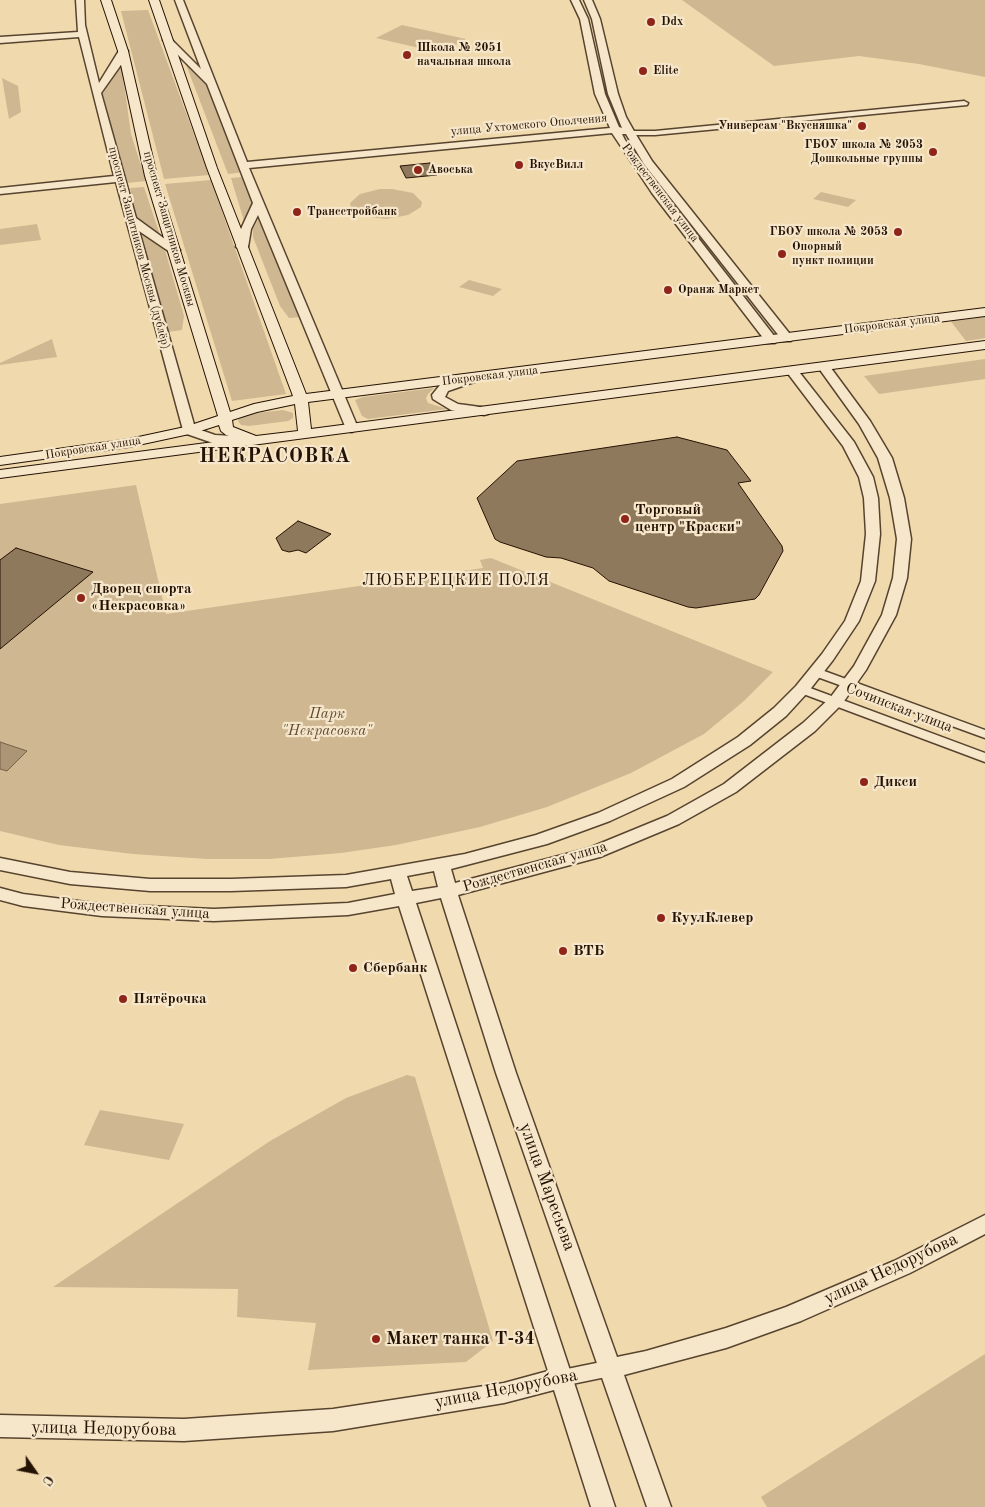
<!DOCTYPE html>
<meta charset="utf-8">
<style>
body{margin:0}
#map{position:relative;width:985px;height:1507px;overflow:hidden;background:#f1d9ae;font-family:"Old Standard TT",serif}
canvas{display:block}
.north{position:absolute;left:10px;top:1447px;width:50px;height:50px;-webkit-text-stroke:4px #f6e6ca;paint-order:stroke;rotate:123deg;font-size:14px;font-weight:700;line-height:20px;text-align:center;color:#241203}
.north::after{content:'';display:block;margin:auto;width:18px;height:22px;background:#241203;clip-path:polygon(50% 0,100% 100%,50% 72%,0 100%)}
</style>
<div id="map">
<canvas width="985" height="1507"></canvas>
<div class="north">С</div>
</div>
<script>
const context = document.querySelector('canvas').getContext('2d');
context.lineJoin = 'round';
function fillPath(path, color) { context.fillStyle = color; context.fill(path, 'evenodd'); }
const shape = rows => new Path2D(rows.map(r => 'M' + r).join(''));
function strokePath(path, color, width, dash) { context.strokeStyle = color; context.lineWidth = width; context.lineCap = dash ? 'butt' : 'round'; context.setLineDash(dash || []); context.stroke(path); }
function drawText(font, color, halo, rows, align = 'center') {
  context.font = font + ' "Old Standard TT",serif'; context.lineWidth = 4.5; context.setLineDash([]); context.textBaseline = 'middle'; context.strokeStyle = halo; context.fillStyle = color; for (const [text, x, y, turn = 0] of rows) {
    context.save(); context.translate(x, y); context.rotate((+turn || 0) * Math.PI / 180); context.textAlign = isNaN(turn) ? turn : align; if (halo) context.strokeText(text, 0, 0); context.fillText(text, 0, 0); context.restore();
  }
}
fillPath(shape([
 [682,0,985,0,985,77,919,64,859,56,774,66],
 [148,10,209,175,164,179,121,11],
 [402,25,466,39,441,53,376,38],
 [185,62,210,86,244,172,228,174],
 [121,63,131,134,146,181,127,183,102,91],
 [2,78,18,86,21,112,9,119],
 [243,177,254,204,244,221,231,178],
 [211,180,286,394,232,401,165,184],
 [144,187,160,235,137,220,130,188],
 [380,189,392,189,413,193,422,202,421,207,408,215,386,219,363,216,351,208,350,203,360,194],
 [821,192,856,200,848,207,813,199],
 [260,216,301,317,289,318,280,306,253,237,253,229],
 [37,224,41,240,0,245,0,229],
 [137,228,165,250,184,316,182,330,168,332],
 [469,280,502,289,493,296,459,287],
 [985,315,985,338,966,341,949,319],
 [52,339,57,357,0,365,0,363],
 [985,359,985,379,879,394,864,376],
 [434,388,428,394,426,398,428,403,447,409,368,419,362,416,355,400,363,397],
 [283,410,293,413,293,418,288,421,249,426,241,425,238,421,240,417,248,414],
 [136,485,166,614,483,568,480,560,491,558,773,672,744,701,704,734,631,773,547,807,480,827,396,845,341,853,269,859,207,859,133,854,59,845,0,831,0,504],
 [407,1075,415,1077,493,1341,466,1362,308,1370,316,1323,237,1317,238,1289,53,1287,270,1141,346,1098],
 [100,1110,184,1124,169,1160,84,1145],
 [985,1354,985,1507,767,1507,761,1497]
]), '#ceb791');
const water = shape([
 [0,742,27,751,7,771,0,769,0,742]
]);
fillPath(water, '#ab9574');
strokePath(water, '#756147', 1);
const building = shape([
 [430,163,437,175,406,178,400,166,430,163],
 [677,437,727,450,751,481,738,483,782,546,783,551,759,595,755,599,696,608,688,607,609,581,593,568,561,558,546,557,500,542,495,539,477,498,517,461,677,437],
 [298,521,321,530,331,534,306,553,298,550,289,552,282,550,276,538,298,521],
 [16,548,93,572,0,649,0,560,16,548]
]);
fillPath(building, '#8f795c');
strokePath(building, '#241203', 1);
const minor = shape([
 [964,101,968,103,967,105,655,135,630,135,626,133,630,131,655,131,964,101],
 [816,668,985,730,985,738,812,675,810,672,816,668],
 [802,685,985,753,985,762,798,692,796,689,802,685],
 [611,1360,617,1363,620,1368,617,1373,611,1376,562,1386,556,1384,553,1378,556,1372,562,1370,611,1360]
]);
const tertiary = shape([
 [76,0,84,0,85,25,99,83,120,49,126,49,128,51,123,62,101,93,136,218,180,250,174,253,170,252,139,231,195,428,215,435,253,437,255,440,253,443,213,443,184,433,183,430,116,182,0,194,0,188,114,176,79,37,0,43,0,37,78,32,76,0],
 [175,0,183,0,247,162,610,128,595,94,580,19,571,0,579,0,588,19,605,94,619,127,622,128,608,94,592,19,584,0,592,0,600,19,618,94,626,117,635,133,652,161,793,338,791,341,783,341,644,164,626,134,622,134,625,140,660,189,775,337,777,340,775,343,767,343,652,193,612,133,249,168,358,428,352,432,347,431,258,215,251,229,248,247,242,250,236,247,241,229,253,203,207,84,163,40,167,37,170,38,201,69,175,0],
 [824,363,828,364,870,421,892,458,904,498,911,539,907,578,896,615,866,670,842,704,815,731,736,792,679,824,600,857,458,895,516,1073,617,1357,646,1351,726,1328,786,1307,894,1261,985,1215,985,1234,910,1273,801,1321,726,1348,624,1375,671,1507,647,1507,496,1073,441,898,416,903,615,1507,591,1507,554,1390,504,1403,333,1431,184,1441,0,1437,0,1415,184,1419,333,1409,504,1383,548,1371,399,906,348,915,214,921,102,916,23,906,0,900,0,888,23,894,102,904,214,909,348,903,395,894,391,879,346,887,231,891,150,891,70,884,0,870,0,858,70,872,150,879,231,879,346,875,465,854,536,835,598,813,672,779,738,737,774,708,796,686,822,654,845,621,861,581,866,534,864,498,859,477,843,446,786,371,792,367,796,368,854,442,873,477,878,498,880,534,875,581,859,621,833,660,808,692,786,716,750,745,684,787,610,821,547,844,451,869,455,883,589,848,667,816,724,784,803,723,830,698,854,666,882,615,893,578,897,539,890,498,878,458,859,424,818,367,824,363],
 [434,871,438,887,412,891,407,876,434,871],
 [473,374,479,378,477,381,448,391,445,397,458,404,488,408,490,411,488,414,484,415,451,410,433,399,432,395,440,385,473,374]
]);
const secondary = shape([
 [101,0,111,0,128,51,157,176,230,412,254,404,293,396,207,168,149,0,159,0,217,168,306,394,985,308,985,316,308,402,311,429,985,341,985,349,0,478,0,470,237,439,226,435,221,431,219,425,194,433,129,447,0,465,0,457,129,439,185,427,218,416,145,176,118,51,101,0],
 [295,404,298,431,256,436,233,427,232,420,257,412,295,404]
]);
strokePath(minor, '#57442e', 3);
strokePath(tertiary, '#57442e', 3);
strokePath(secondary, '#241203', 2);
fillPath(minor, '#f6e6ca');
fillPath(tertiary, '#f6e6ca');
fillPath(secondary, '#f6e6ca');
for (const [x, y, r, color] of [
 [651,22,5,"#8f2418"],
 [407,55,5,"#8f2418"],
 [643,71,5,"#8f2418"],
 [862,126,5,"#8f2418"],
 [933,152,5,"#8f2418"],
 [519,165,5,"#8f2418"],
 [418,170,5,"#8f2418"],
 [297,212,5,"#8f2418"],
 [898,232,5,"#8f2418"],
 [782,254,5,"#8f2418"],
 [668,290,5,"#8f2418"],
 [625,519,5,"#8f2418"],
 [81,598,5,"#8f2418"],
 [864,782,5,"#8f2418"],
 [661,918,5,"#8f2418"],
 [563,951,5,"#8f2418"],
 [353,968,5,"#8f2418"],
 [123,999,5,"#8f2418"],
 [376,1339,5,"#8f2418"]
]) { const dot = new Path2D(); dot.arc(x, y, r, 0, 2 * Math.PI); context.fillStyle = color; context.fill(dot); strokePath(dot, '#f6e6ca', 2); }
drawText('bold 12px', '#241203', '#f6e6ca', [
 ["Ddx",661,22],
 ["Школа № 2051",417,48],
 ["начальная школа",417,62],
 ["Elite",653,71],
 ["Универсам \"Вкусняшка\"",852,126,"right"],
 ["ГБОУ школа № 2053",923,145,"right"],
 ["Дошкольные группы",923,159,"right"],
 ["ВкусВилл",529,165],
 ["Авоська",428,170],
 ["Трансстройбанк",307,212],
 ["ГБОУ школа № 2053",888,232,"right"],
 ["Опорный",792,247],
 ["пункт полиции",792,261],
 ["Оранж Маркет",678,290]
], 'left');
drawText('12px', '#241203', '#f6e6ca', [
 ["улица Ухтомского Ополчения",529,125,-5],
 ["Рождественская улица",660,193,53],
 ["проспект Защитников Москвы",169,229,74],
 ["проспект Защитников Москвы (дублёр)",139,248,75],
 ["Покровская улица",892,324,-7],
 ["Покровская улица",490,376,-7],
 ["Покровская улица",93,448,-9]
]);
drawText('bold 15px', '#241203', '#f6e6ca', [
 ["Торговый",635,510],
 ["центр \"Краски\"",635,527],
 ["Дворец спорта",91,589],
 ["«Некрасовка»",91,606],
 ["Дикси",874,782],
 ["КуулКлевер",671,918],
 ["ВТБ",573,951],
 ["Сбербанк",363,968],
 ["Пятёрочка",133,999]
], 'left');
drawText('15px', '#241203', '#f6e6ca', [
 ["Сочинская улица",899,708,21],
 ["Рождественская улица",535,867,-16],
 ["Рождественская улица",135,909,4]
]);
drawText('italic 15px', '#604c35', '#f6e6ca', [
 ["Парк",327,714],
 ["\"Некрасовка\"",327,731]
]);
context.letterSpacing = '1px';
drawText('16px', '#241203', '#f6e6ca', [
 ["ЛЮБЕРЕЦКИЕ ПОЛЯ",456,581]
]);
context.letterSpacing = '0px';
drawText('18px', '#241203', '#f6e6ca', [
 ["улица Маресьева",547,1187,70],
 ["улица Недорубова",891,1269,-25],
 ["улица Недорубова",506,1389,-11],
 ["улица Недорубова",104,1429,1]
]);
drawText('bold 18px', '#241203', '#f6e6ca', [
 ["Макет танка Т-34",386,1339]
], 'left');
context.letterSpacing = '1px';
drawText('bold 20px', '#241203', '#f6e6ca', [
 ["НЕКРАСОВКА",275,457]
]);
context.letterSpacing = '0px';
</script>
